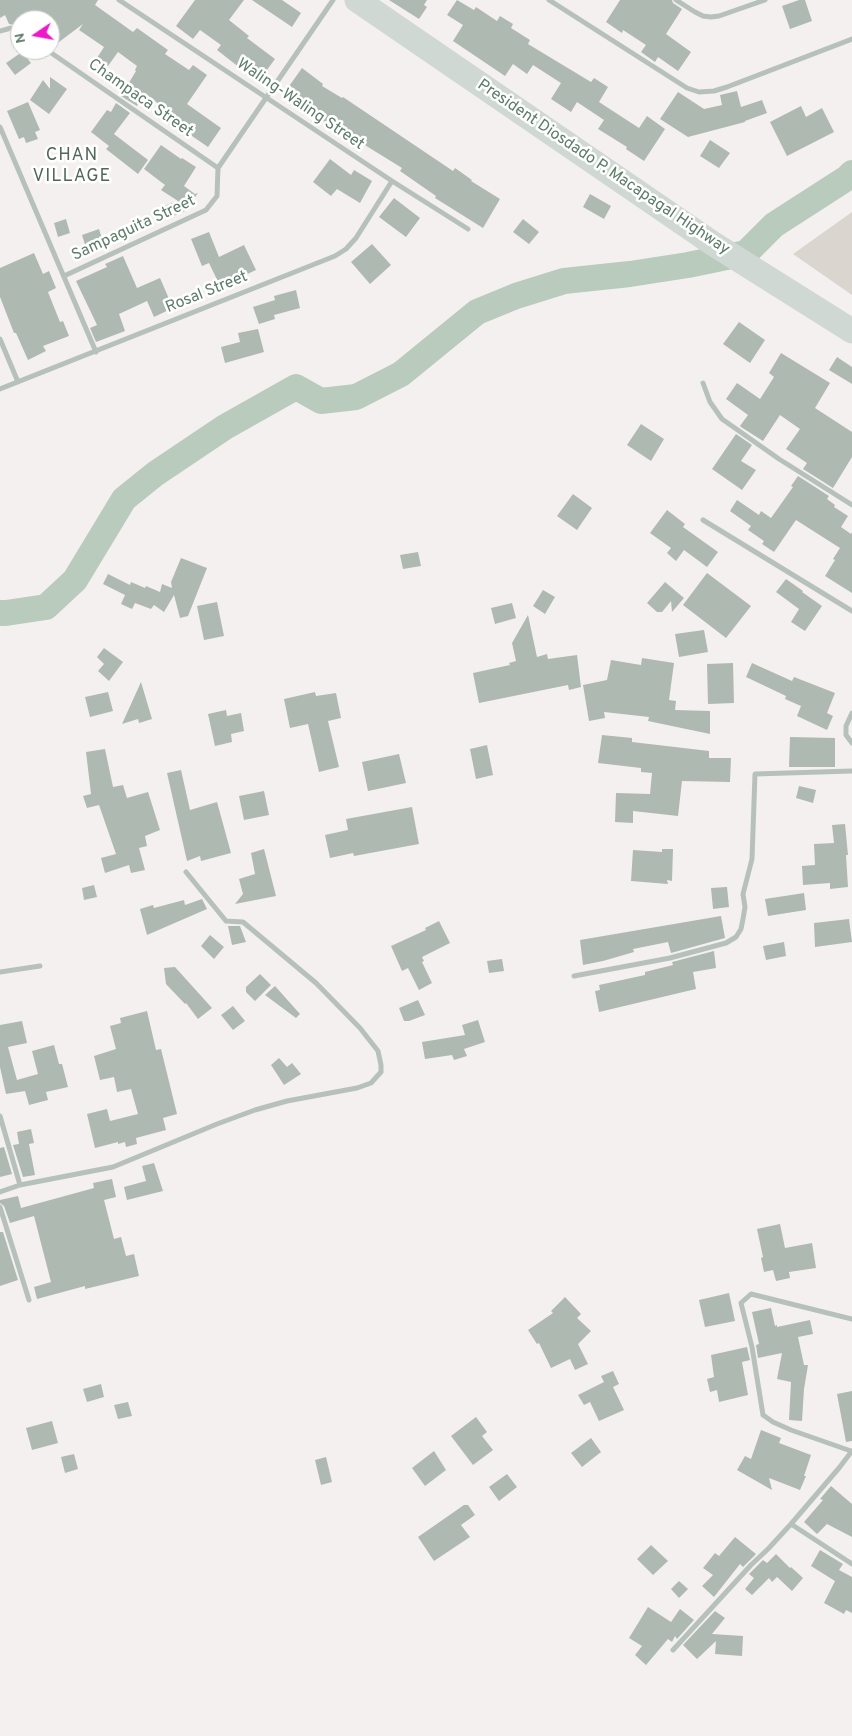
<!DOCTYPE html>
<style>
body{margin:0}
#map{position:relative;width:852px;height:1736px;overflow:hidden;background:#f5f0f0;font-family:Overpass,sans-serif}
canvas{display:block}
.north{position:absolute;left:10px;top:10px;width:50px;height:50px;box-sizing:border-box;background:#fff;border:1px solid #bfcbc3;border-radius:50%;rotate:258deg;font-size:14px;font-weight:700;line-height:20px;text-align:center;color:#5e7d69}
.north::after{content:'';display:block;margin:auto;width:18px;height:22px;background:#ed18c8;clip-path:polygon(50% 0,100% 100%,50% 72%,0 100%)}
</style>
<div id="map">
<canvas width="852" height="1736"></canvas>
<div class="north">N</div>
</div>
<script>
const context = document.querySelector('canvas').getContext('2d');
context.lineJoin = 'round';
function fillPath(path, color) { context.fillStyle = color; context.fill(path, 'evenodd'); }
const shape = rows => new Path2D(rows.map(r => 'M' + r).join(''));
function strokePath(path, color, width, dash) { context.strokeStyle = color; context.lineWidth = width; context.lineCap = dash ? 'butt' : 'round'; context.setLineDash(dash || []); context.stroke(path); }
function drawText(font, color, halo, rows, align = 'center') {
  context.font = font + ' Overpass,sans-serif'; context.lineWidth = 5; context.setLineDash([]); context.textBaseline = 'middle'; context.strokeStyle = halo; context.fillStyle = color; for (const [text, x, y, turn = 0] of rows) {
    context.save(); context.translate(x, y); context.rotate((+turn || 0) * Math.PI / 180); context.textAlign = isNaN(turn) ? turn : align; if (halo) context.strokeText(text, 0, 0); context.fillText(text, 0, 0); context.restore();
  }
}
fillPath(shape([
 [852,212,852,295,793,254]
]), '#dad5cf');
strokePath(shape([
 [0,613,6,613,46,607,75,580,124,499,155,474,225,427,296,387,321,401,356,397,401,374,477,312,516,296,564,281,630,274,688,265,746,253,774,225,847,178,852,173]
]), '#b8cbbc', 26);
fillPath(shape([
 [0,0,98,0,95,5,133,32,137,28,168,50,165,54,189,70,193,65,207,75,187,104,221,128,208,147,176,125,174,128,159,117,165,109,145,93,137,106,121,96,136,71,135,70,137,66,118,52,108,66,97,58,104,47,79,30,83,24,51,48,50,47,50,20,20,20,20,23,15,25,9,24,5,15,0,18],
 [195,0,244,0,229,20,249,36,247,38,275,59,258,82,217,50,221,45,200,30,193,39,176,26],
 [252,0,282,0,301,13,292,27],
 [389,0,427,0,424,5,427,7,419,19],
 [457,0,474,10,476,7,497,21,500,16,513,24,511,28,530,40,528,44,591,82,594,78,608,87,599,102,639,128,647,116,665,129,644,161,626,149,627,147,598,129,604,120,577,102,571,112,551,99,561,83,533,65,527,74,513,64,505,76,453,41,463,25,447,15],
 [620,0,672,0,673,3,682,9,666,34,691,52,678,71,658,57,655,62,641,52,646,45,623,30,622,33,606,22],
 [799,0,805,0,812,21,790,29,782,6],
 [22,52,31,63,15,75,6,63],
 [302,68,323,84,322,86,342,98,343,97,453,171,455,168,472,180,471,181,500,199,483,228,435,198,436,196,400,171,402,168,347,134,346,137,305,109,303,111,282,96],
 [50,77,67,89,49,114,30,100,43,80,50,89],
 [737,91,741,107,762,100,767,113,745,121,745,122,688,137,660,119,678,92,704,109,722,105,720,95],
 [28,102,40,130,35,132,38,139,26,143,24,137,19,139,7,111],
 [116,103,130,113,114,134,148,160,138,174,106,149,109,146,91,132,107,110,111,112],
 [801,106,806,117,822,108,834,132,787,156,770,122],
 [710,140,730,153,719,168,700,156],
 [161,145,181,159,182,158,196,167,184,186,195,194,198,193,185,211,169,218,164,206,178,201,161,190,165,185,144,169],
 [330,159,351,175,354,170,372,181,360,203,337,189,331,196,313,182],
 [590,194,611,206,604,219,583,207],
 [394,198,420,218,406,237,379,217],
 [66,219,70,233,58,237,54,223],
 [523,219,539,232,529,244,513,232],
 [99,229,104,245,87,251,82,235],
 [209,232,219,257,244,245,256,270,235,280,233,277,228,280,230,286,222,290,209,263,202,266,191,239],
 [372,244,391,265,370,284,351,262],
 [34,253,43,274,49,271,56,288,48,292,60,322,63,321,69,336,43,346,46,351,28,360,16,333,14,333,0,297,0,268],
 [123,256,137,288,160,278,173,308,154,317,147,301,119,314,125,331,96,342,90,328,97,325,76,281,107,267,105,264],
 [296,290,300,308,274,315,275,319,259,324,253,307,275,300,274,296],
 [739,322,765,340,750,363,723,344],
 [258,329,264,352,225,363,221,347,240,342,238,333],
 [781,353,830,383,815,408,852,432,852,457,833,488,803,469,807,463,786,449,800,429,780,415,763,441,741,427,740,426,748,415,726,399,737,383,760,399,774,377,769,373],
 [837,357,852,367,852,384,829,370],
 [641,424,664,439,651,461,627,445],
 [736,434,752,445,741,461,756,470,742,490,712,469],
 [798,476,829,496,827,499,835,505,834,507,848,516,841,527,851,534,852,532,852,593,825,576,835,560,833,559,840,548,796,520,774,552,762,544,764,541,748,530,751,526,730,511,737,500,759,515,761,511,771,518,793,487,791,486],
 [573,494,592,508,577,530,557,516],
 [667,510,685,524,683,527,718,552,707,567,684,550,676,561,667,553,671,548,650,533],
 [418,552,421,566,403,569,400,555],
 [181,558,207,568,188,616,180,618,174,595,164,612,154,605,151,609,135,603,132,609,121,604,125,595,103,584,108,574,130,585,131,582,145,588,146,586,160,592,162,584,172,588,171,582],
 [707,573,751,606,726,638,683,605],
 [786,579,803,591,802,592,822,606,805,631,791,622,799,609,776,592],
 [665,582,684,598,672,612,671,601,662,612,657,612,647,603],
 [543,590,555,597,545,614,533,606],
 [217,602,224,636,204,640,197,606],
 [512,603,516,618,495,624,491,608],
 [528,615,537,657,547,654,548,659,577,655,581,687,569,690,568,685,479,703,473,673,510,665,509,663,516,661,512,643],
 [704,630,708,652,679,657,675,634],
 [104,648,123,662,109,681,98,671,104,664,97,657],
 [642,658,674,663,669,700,676,701,675,710,710,711,710,734,648,721,649,717,604,712,605,718,589,721,583,685,607,680,611,660,641,665],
 [733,663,734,703,708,704,707,664],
 [752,663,792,681,794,677,835,693,827,713,833,716,827,730,797,716,801,706,785,699,786,696,746,677],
 [141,682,152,719,139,723,138,719,122,724],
 [108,692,113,711,90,717,85,697],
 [315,692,316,696,336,693,341,718,328,721,339,767,319,772,308,724,290,728,284,699],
 [226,710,227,716,241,713,244,731,231,734,232,742,215,746,208,714],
 [602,735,632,738,632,742,709,751,709,758,731,758,730,782,682,781,678,816,633,811,633,823,615,822,616,793,650,794,652,773,641,772,641,768,598,763],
 [790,737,835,738,835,767,789,767],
 [487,745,493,775,476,779,470,749],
 [105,749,113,787,123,785,127,798,148,792,160,830,145,836,147,846,139,848,145,870,131,873,129,865,105,873,101,858,116,854,99,805,87,808,83,796,91,794,86,752],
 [399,754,406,783,368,791,362,762],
 [181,770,190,810,217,802,231,853,201,861,200,856,187,861,167,773],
 [799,786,816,790,813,803,796,798],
 [264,791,269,815,244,820,239,796],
 [412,807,419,844,354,856,353,853,330,858,325,835,348,830,346,819],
 [845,824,848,855,846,855,848,887,830,889,830,883,803,885,802,866,815,865,814,844,834,843,832,825],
 [264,849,276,896,235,904,243,894,239,879,255,874,251,853],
 [662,849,673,849,672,881,667,880,668,884,631,881,633,850,662,852],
 [94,885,97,897,84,900,82,888],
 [727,887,729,907,713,909,711,888],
 [804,893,806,910,768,916,765,899],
 [202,899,207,909,147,935,140,909,153,905,154,908,184,900,185,905],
 [721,916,725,938,671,953,668,942,633,949,634,952,603,961,583,965,580,940],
 [849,919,852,942,815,947,814,923],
 [439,921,450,943,422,957,424,961,422,962,432,983,419,990,408,968,402,971,391,946,426,930,425,928],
 [228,926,240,926,246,942,232,945],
 [210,935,224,947,214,959,201,946],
 [784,942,786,956,766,960,763,946],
 [714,951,716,968,693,972,696,989,599,1012,595,991,600,990,599,985,645,975,645,972,673,965,672,962],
 [502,959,504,971,489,973,487,961],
 [175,967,212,1008,198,1019,186,1003,185,1004,166,984,164,968],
 [260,974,271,985,255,1001,246,992,246,987],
 [275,986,300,1014,296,1018,265,995],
 [418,1000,425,1015,409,1021,404,1021,399,1008],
 [233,1006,245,1021,233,1030,221,1015],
 [147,1011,156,1050,161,1049,177,1114,163,1118,166,1130,136,1138,137,1144,126,1147,125,1142,118,1144,118,1142,95,1148,87,1114,107,1109,110,1121,138,1114,131,1089,117,1092,114,1077,100,1080,94,1056,116,1049,110,1026,121,1023,120,1018],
 [478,1020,485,1042,464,1049,467,1056,454,1060,452,1055,425,1059,422,1042,465,1035,462,1025],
 [22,1021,27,1043,8,1047,17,1080,38,1074,32,1051,54,1045,59,1064,62,1064,68,1087,46,1092,48,1100,29,1105,25,1091,6,1094,0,1067,0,1025],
 [279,1058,287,1067,292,1063,301,1074,284,1085,271,1065],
 [31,1129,34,1143,29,1144,35,1175,23,1177,13,1145,19,1144,17,1132],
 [4,1147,12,1174,0,1177,0,1148],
 [154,1163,163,1191,127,1200,124,1187,146,1181,142,1166],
 [112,1179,116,1197,104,1200,114,1239,121,1237,126,1256,134,1254,139,1276,85,1289,85,1286,37,1299,34,1287,51,1282,34,1216,10,1223,4,1206,0,1203,0,1200,18,1196,21,1208,94,1188,93,1183],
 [780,1224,785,1248,812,1243,816,1268,789,1272,790,1278,776,1281,773,1270,764,1272,761,1258,763,1257,757,1229],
 [0,1232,3,1232,18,1280,0,1286],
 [729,1293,735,1321,705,1327,699,1300],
 [565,1297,581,1314,577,1318,591,1331,578,1344,588,1364,575,1370,570,1359,551,1368,539,1343,537,1344,528,1330,553,1313,551,1311],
 [771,1308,775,1326,777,1325,777,1327,810,1320,813,1334,798,1337,804,1365,808,1365,804,1389,802,1421,789,1420,791,1382,777,1379,782,1353,758,1358,756,1345,759,1344,752,1312],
 [747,1347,750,1360,742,1362,748,1395,719,1402,717,1390,710,1392,707,1379,714,1377,711,1355],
 [613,1371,619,1384,613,1387,624,1410,599,1421,590,1402,584,1405,578,1395,604,1382,601,1376],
 [101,1384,104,1397,87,1402,83,1389],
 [852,1391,852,1441,846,1442,837,1394],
 [128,1402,132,1416,118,1419,114,1405],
 [476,1417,487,1432,482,1436,493,1450,473,1465,451,1436],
 [52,1421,58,1443,32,1450,26,1428],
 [761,1430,781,1438,779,1443,811,1455,804,1476,806,1476,800,1490,769,1478,772,1490,737,1470,745,1456,751,1459],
 [591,1438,601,1452,582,1467,571,1453],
 [434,1451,446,1470,425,1486,412,1468],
 [74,1454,78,1469,65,1473,61,1457],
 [326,1457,332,1482,321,1485,315,1460],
 [507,1474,517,1487,499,1501,489,1487],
 [831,1486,852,1504,852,1537,827,1524,817,1534,804,1522,823,1500,820,1499],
 [464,1505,468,1505,475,1515,461,1525,470,1537,434,1561,418,1537],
 [735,1537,756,1554,743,1567,740,1564,714,1597,702,1586,713,1575,703,1568,715,1553,719,1556],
 [651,1545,668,1561,653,1575,637,1559],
 [820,1550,843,1564,839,1570,852,1577,852,1613,846,1610,844,1614,824,1603,835,1581,811,1566],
 [776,1554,790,1568,791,1567,803,1578,792,1591,777,1577,772,1582,769,1578,752,1595,745,1589,754,1578,749,1574,763,1560,767,1563],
 [679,1581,688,1589,679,1598,671,1589],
 [648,1607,671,1622,680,1609,694,1620,677,1639,675,1636,672,1642,668,1639,646,1665,635,1655,642,1646,629,1638],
 [715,1611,725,1618,712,1634,743,1636,742,1656,715,1654,716,1641,697,1659,683,1645]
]), '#adb9b1');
strokePath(shape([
 [119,0,392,181,468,229],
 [549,0,687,88,699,92,714,91,727,87,852,39],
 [676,0,695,12,703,16,711,17,719,16,765,0],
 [0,31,11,28,20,31],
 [47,50,218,168],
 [0,127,96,352],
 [64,276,206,210,217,196,218,168,333,0],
 [0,339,18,382],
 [703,383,710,402,722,419,779,459,852,505],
 [0,389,335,256,346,249,356,238,392,181],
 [703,520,852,611],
 [852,713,846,726,846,735,852,743],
 [0,972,40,966],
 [574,976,670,958,726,943,736,937,741,929,743,919,745,907,743,894,752,859,755,774,852,771],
 [0,1116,20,1185],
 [0,1192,20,1185,113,1167,217,1124,255,1110,287,1101,357,1088,371,1083,381,1072,381,1065,378,1051,360,1028,316,983,243,922,226,921,186,872],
 [0,1207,29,1300],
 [851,1451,791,1430,773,1422,763,1415,752,1347,741,1303,751,1294,852,1319],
 [791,1524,852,1564],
 [673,1650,751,1565,768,1549,791,1524,839,1468,852,1451]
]), '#b7c1bb', 5);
strokePath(shape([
 [357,0,712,243,852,331]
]), '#cfd8d2', 25);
drawText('16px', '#5e7d69', '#fff', [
 ["Champaca Street",140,99,35],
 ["Waling-Waling Street",300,105,34],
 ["President Diosdado P. Macapagal Highway",603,168,34],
 ["Sampaguita Street",134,229,-25],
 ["Rosal Street",207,293,-22]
]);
context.letterSpacing = '1px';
drawText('18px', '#506859', '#fff', [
 ["CHAN",72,156],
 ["VILLAGE",72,177]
]);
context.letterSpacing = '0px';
</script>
